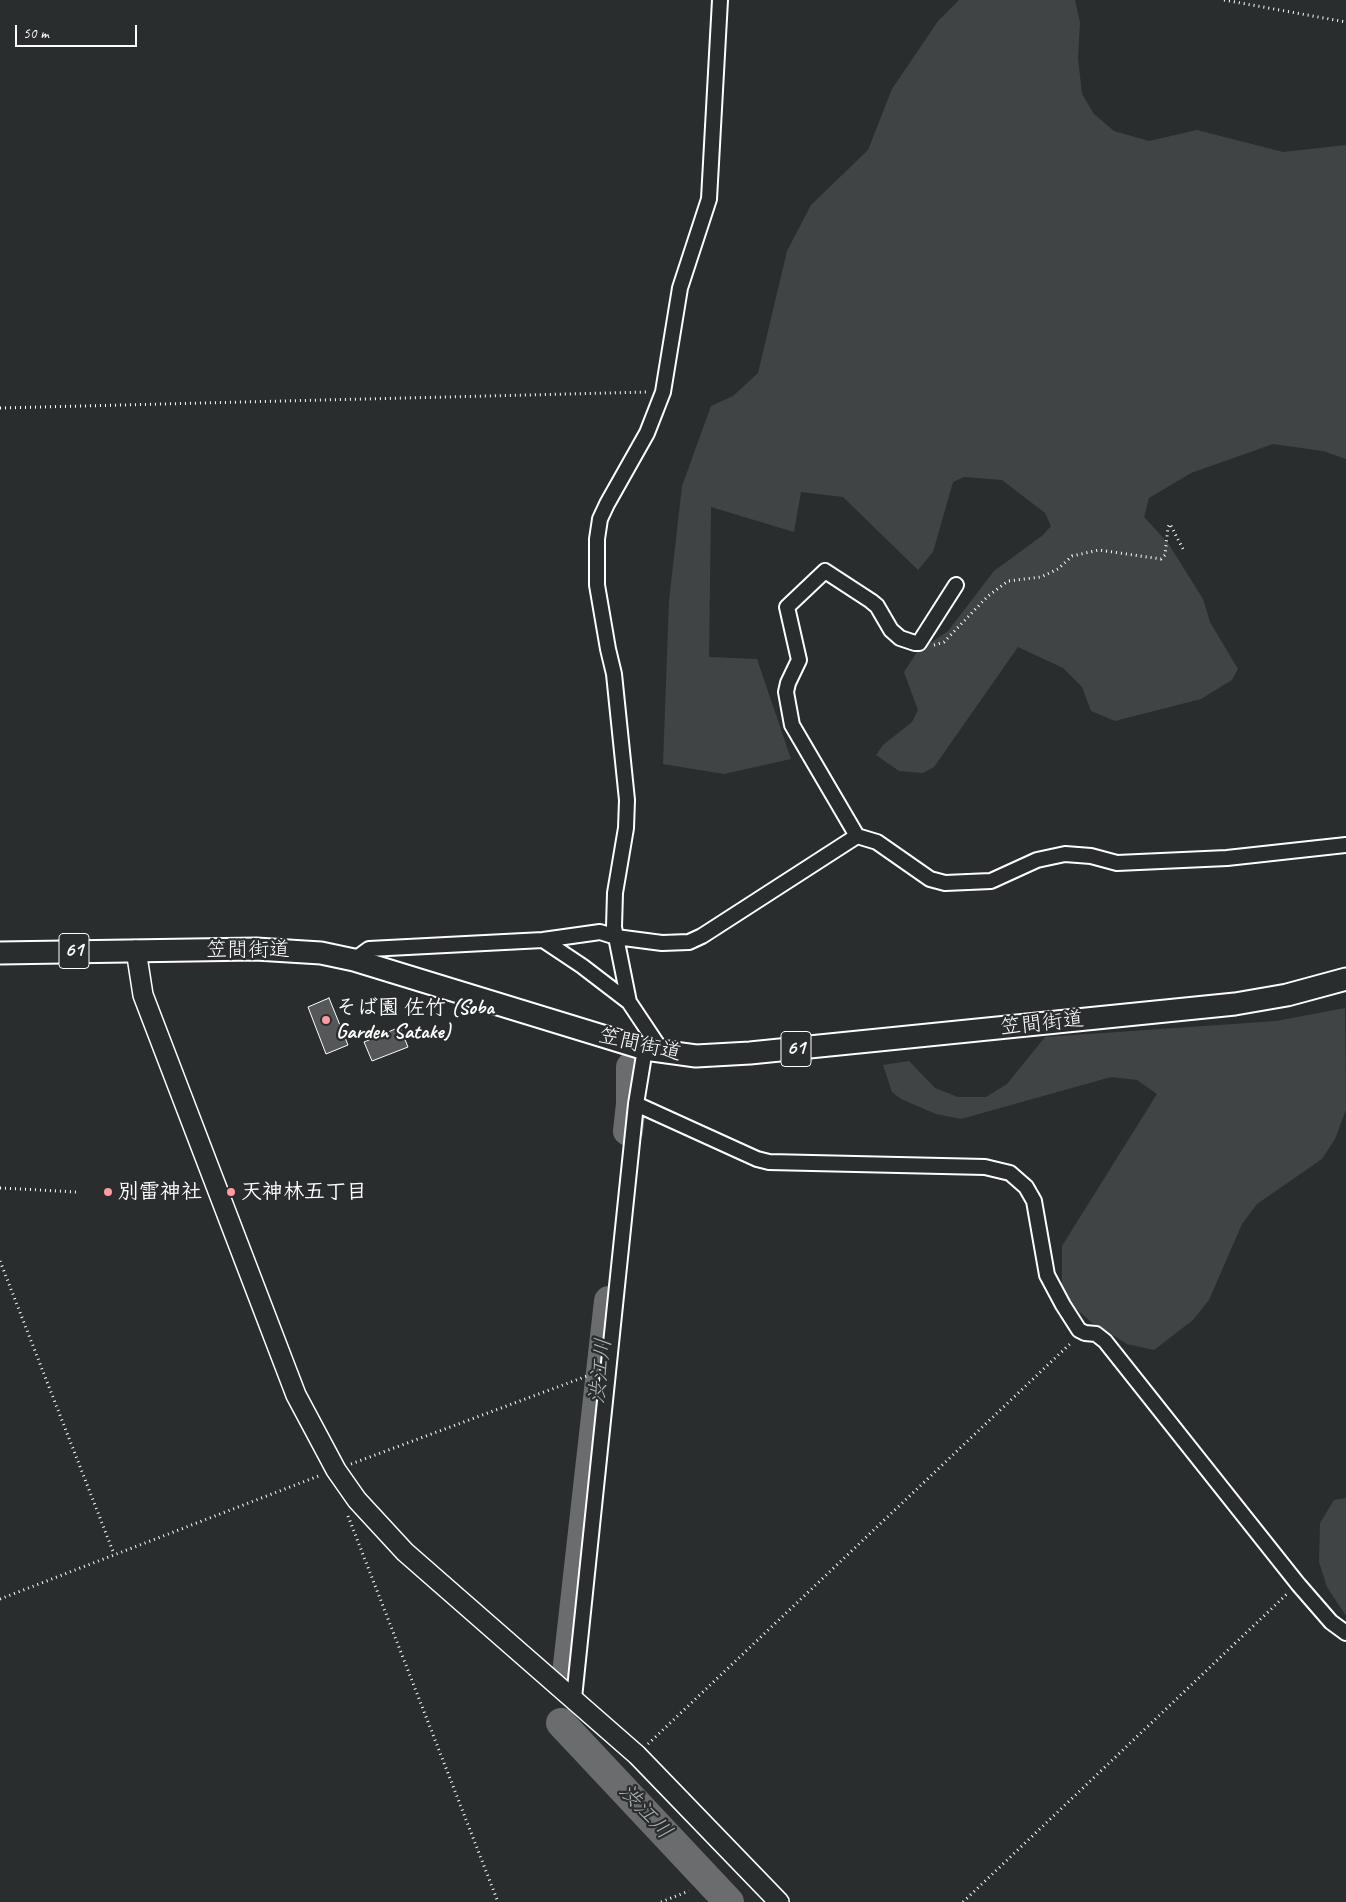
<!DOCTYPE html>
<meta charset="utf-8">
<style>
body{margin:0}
#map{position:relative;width:1346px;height:1902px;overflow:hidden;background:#2a2d2e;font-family:Caveat,sans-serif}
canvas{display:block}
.scale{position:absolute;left:15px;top:25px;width:122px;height:22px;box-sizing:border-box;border:2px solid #fff;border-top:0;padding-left:6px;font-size:15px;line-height:18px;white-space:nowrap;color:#fff;-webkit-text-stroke:4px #2a2d2e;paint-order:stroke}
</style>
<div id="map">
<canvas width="1346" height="1902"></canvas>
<div class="scale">50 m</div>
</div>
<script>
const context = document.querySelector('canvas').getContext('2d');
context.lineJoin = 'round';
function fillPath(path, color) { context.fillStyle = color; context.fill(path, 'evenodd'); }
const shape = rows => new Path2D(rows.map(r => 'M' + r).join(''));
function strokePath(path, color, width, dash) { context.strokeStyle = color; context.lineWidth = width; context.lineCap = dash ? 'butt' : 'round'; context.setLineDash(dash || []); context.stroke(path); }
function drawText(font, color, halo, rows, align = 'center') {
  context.font = font + ' Caveat,"Klee One",sans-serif'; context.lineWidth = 4.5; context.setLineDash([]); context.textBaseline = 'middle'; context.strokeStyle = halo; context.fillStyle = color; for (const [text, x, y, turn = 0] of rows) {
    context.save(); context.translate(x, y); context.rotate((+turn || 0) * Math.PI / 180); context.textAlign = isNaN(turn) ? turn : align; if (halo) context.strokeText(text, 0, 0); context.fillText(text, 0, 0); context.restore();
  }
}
fillPath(shape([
 [959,0,1075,0,1080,22,1078,58,1082,94,1094,114,1114,131,1149,141,1197,130,1283,152,1346,145,1346,459,1323,451,1273,444,1191,473,1149,498,1144,517,1168,543,1203,599,1210,622,1238,669,1232,680,1201,699,1115,721,1091,711,1082,687,1063,668,1018,647,934,767,923,773,899,771,876,755,883,745,912,722,918,710,904,672,917,652,948,631,994,571,1043,535,1051,526,1045,513,1002,480,964,477,953,482,933,552,918,570,843,497,801,492,794,532,711,507,709,657,757,659,791,759,724,774,663,764,669,601,682,486,711,406,733,396,758,373,787,251,811,205,868,150,892,89,938,21],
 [1345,1008,1346,1110,1335,1139,1322,1159,1257,1204,1242,1224,1209,1300,1193,1320,1154,1350,1127,1344,1091,1322,1071,1304,1062,1286,1062,1246,1157,1094,1137,1080,1111,1077,961,1119,936,1114,901,1099,892,1092,883,1065,909,1061,935,1088,958,1097,986,1097,1007,1084,1045,1037,1276,1021],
 [1346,1498,1346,1616,1327,1587,1319,1562,1320,1523,1334,1500]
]), '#414445');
strokePath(shape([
 [628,1131,631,1104,631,1067],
 [567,1674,609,1301],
 [561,1723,729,1902]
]), '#6a6c6d', 30);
const building = shape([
 [329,998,348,1045,326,1054,308,1007,329,998],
 [400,1027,408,1047,372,1061,364,1042,400,1027]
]);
fillPath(building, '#555758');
strokePath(building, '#fff', 1);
const street = shape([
 [857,836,792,725,786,692,788,683,799,660,787,607,825,571,871,601,877,606,891,630,900,638,915,643,919,643,956,585],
 [543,940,582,966,629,1002],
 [354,960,369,949,543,940,600,932,616,937,662,943,689,942,702,936,857,836,877,842,930,879,945,883,991,881,1037,860,1065,854,1091,856,1117,863,1227,858,1346,845],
 [663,1053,629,1002,614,927,615,893,626,828,627,800,614,674,608,649,597,585,597,539,600,519,607,504,647,433,663,392,680,288,709,199,720,0],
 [636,1104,757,1159,769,1162,985,1167,1010,1173,1026,1187,1034,1201,1047,1275,1063,1305,1079,1330,1085,1333,1096,1334,1105,1341,1298,1584,1331,1622,1346,1633],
 [574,1698,636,1104,645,1049]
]);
const secondary = shape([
 [136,950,143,995,296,1395,336,1470,357,1500,405,1552,637,1755,779,1902]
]);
const primary = shape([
 [0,953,256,949,321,953,354,960,645,1049,696,1056,750,1053,1235,1004,1287,995,1346,979]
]);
strokePath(street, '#fff', 18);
strokePath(secondary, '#fff', 22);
strokePath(primary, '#fff', 25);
strokePath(shape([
 [1224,0,1346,22],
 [0,408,649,392],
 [934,645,944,642,988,596,1008,581,1041,577,1058,569,1072,556,1099,550,1161,559,1165,555,1168,527,1170,524,1183,549],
 [0,1188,77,1192],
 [0,1261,114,1554],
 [351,1464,587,1376],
 [348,1516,498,1902],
 [0,1599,321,1475],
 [648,1744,1072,1342],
 [661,1902,689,1891],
 [963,1902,1288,1593]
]), '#fff', 3, [1, 4]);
strokePath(street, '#2a2d2e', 14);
strokePath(secondary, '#2a2d2e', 19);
strokePath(primary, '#2a2d2e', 21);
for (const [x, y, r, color] of [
 [326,1020,5,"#ff9aa2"],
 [108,1192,5,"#ff9aa2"],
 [231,1192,5,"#ff9aa2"]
]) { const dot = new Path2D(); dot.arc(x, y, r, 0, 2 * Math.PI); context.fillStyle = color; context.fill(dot); strokePath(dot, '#2a2d2e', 2); }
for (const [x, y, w] of [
 [74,951,30],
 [796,1049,30]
]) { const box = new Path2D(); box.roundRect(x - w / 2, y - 17.5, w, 35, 4); context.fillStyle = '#2a2d2e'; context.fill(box); strokePath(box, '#fff', 1); }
drawText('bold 20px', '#fff', null, [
 ["61",74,951],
 ["61",796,1049]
]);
drawText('21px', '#fff', '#2a2d2e', [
 ["笠間街道",248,950],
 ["笠間街道",1042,1024,-6],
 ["笠間街道",640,1045,13]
]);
drawText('bold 21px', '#fff', '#2a2d2e', [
 ["そば園 佐竹 (Soba",336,1008],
 ["Garden Satake)",336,1032],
 ["別雷神社",118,1192],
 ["天神林五丁目",241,1192]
], 'left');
drawText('italic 22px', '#b4b6b6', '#2a2d2e', [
 ["渋江川",601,1371,-84],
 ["渋江川",645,1812,47]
]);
</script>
